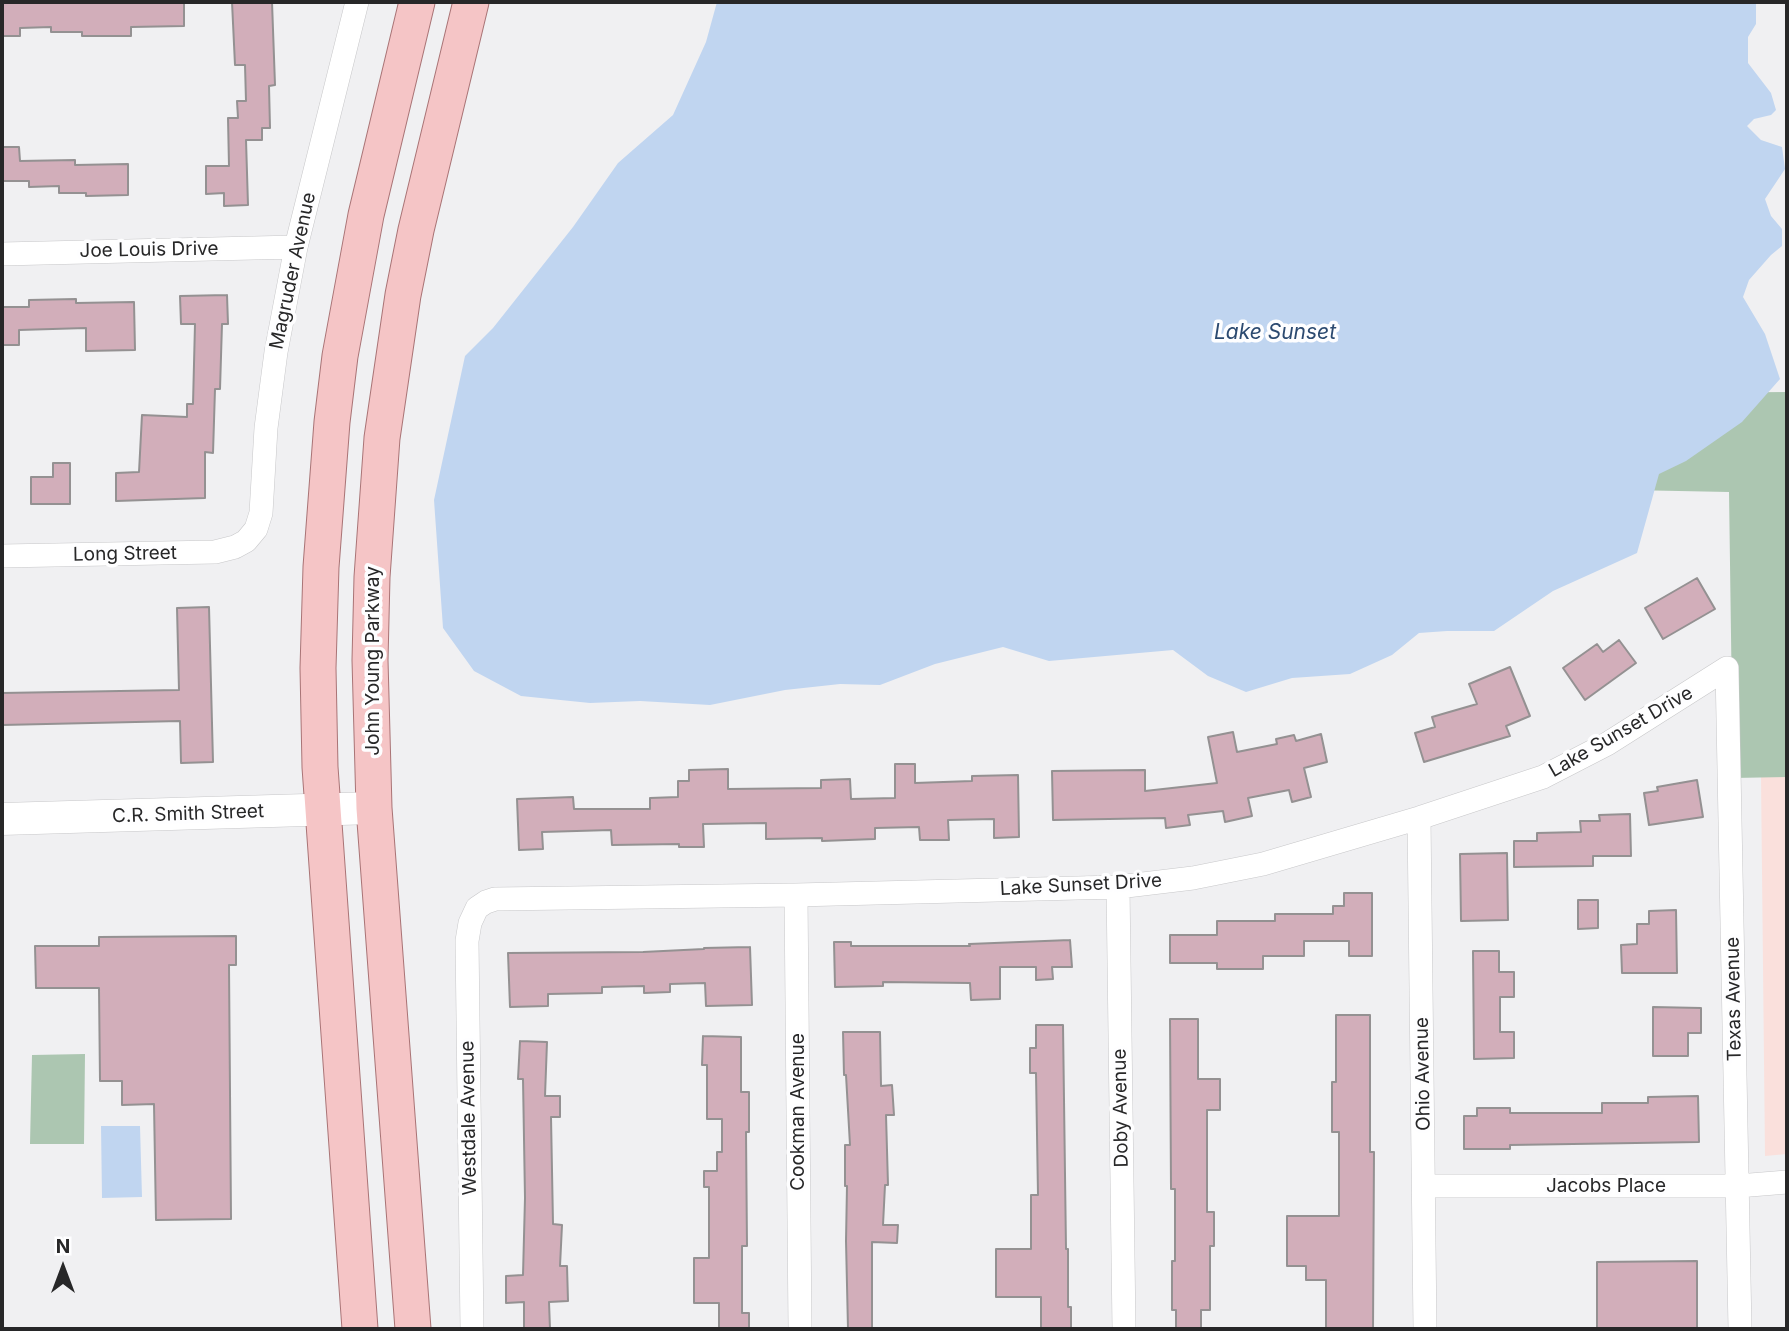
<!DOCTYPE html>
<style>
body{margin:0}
#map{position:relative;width:1789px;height:1331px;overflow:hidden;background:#f0f0f2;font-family:Inter,sans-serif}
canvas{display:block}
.frame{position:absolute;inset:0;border:4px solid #272728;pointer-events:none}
.north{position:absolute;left:28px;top:1233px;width:70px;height:70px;-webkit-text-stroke:5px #fefeff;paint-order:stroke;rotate:0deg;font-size:19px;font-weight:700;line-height:28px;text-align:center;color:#272728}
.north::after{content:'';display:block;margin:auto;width:24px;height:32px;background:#272728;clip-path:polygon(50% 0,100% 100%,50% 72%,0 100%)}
</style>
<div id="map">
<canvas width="1789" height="1331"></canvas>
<div class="frame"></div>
<div class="north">N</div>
</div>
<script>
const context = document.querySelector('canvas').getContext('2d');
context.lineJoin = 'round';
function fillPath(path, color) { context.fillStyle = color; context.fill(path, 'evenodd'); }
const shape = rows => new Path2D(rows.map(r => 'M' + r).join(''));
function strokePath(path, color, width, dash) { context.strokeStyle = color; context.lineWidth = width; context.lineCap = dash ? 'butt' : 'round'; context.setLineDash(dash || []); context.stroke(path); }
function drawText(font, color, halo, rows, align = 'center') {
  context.font = font + ' Inter,sans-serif'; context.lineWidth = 7; context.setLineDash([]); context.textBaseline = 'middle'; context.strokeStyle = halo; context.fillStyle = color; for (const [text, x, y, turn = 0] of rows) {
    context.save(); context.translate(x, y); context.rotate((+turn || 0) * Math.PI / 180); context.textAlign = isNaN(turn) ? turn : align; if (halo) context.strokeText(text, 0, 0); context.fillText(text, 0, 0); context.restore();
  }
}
fillPath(shape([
 [1761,777,1787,777,1787,1154,1765,1156]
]), '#fae0dc');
fillPath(shape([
 [1787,392,1787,777,1733,778,1729,492,1578,489,1665,393],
 [85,1054,84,1144,30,1144,32,1055]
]), '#acc6b1');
fillPath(shape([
 [717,2,1756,2,1756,24,1748,37,1748,63,1771,93,1776,110,1771,115,1754,119,1747,126,1761,140,1782,147,1785,169,1765,199,1771,216,1782,229,1782,246,1771,255,1749,280,1743,297,1765,334,1780,379,1742,422,1686,461,1659,474,1637,553,1553,591,1494,631,1447,631,1419,633,1392,655,1350,674,1292,678,1246,692,1208,676,1173,650,1049,661,1003,647,935,664,880,685,840,684,785,690,710,705,640,701,590,703,521,696,474,671,443,628,434,500,465,356,493,328,573,227,618,163,673,115,706,42],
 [101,1126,140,1126,142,1197,102,1198]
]), '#c0d5f0');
const building = shape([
 [2,2,184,2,184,26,131,27,131,36,82,36,82,32,51,32,51,27,20,28,20,36,2,36,2,2],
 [232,2,272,2,275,85,269,86,270,128,262,128,262,140,246,140,248,205,224,206,224,193,206,194,206,166,229,166,228,118,238,118,237,101,246,101,245,65,235,65,232,2],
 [2,147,19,147,20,161,75,160,75,165,128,164,128,195,86,196,86,193,59,193,59,186,29,187,29,181,2,181,2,147],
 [227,295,228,324,222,324,220,389,215,389,213,453,205,452,205,498,116,501,116,473,139,472,142,415,187,417,187,404,193,404,195,324,181,324,180,296,227,295],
 [76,299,76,303,134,302,135,350,86,351,86,328,19,330,19,345,2,345,2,307,29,307,29,300,76,299],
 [53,463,70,463,70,504,31,504,31,477,53,477,53,463],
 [1697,578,1715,609,1663,639,1645,608,1697,578],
 [209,607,213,762,181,763,180,721,2,725,2,693,179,690,177,608,209,607],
 [1619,640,1636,663,1585,700,1563,668,1597,644,1603,652,1619,640],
 [1510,667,1530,716,1506,726,1510,736,1424,762,1415,733,1435,727,1432,717,1477,704,1469,684,1510,667],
 [1233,732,1237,752,1277,744,1276,739,1294,735,1296,741,1321,734,1327,762,1304,768,1311,797,1292,802,1289,790,1248,798,1252,816,1225,822,1223,811,1188,815,1190,825,1166,828,1165,818,1053,820,1052,771,1145,770,1145,791,1217,783,1208,737,1233,732],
 [895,764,915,764,915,783,972,781,972,776,1018,775,1019,837,994,838,994,819,948,820,949,840,920,840,919,827,875,828,875,839,822,841,822,838,766,839,766,823,703,824,704,847,679,847,679,844,612,845,611,830,542,832,543,849,519,850,517,799,573,797,574,809,650,809,650,798,678,797,678,781,689,781,689,770,728,769,728,789,821,788,821,780,850,779,851,799,895,798,895,764],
 [1697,780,1703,817,1649,825,1644,793,1658,791,1657,787,1697,780],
 [1630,814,1631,856,1593,856,1593,866,1514,867,1514,841,1537,841,1537,833,1581,832,1580,821,1600,821,1599,815,1630,814],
 [1507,853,1508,920,1461,921,1460,854,1507,853],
 [1344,893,1372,893,1372,956,1349,956,1349,941,1304,941,1304,956,1263,956,1263,969,1217,969,1217,963,1170,963,1170,935,1217,935,1217,921,1275,921,1275,914,1333,914,1333,906,1344,906,1344,893],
 [1578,900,1598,900,1598,928,1578,929,1578,900],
 [1676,910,1677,973,1622,973,1621,945,1637,944,1637,924,1649,924,1649,911,1676,910],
 [236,936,236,965,229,965,231,1219,156,1220,154,1104,122,1105,122,1081,100,1081,99,988,36,988,35,946,99,946,99,937,236,936],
 [1070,940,1072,967,1052,967,1053,979,1036,980,1036,967,1000,967,1000,999,971,1000,970,983,883,982,883,986,835,987,834,942,851,942,851,946,970,946,969,944,1070,940],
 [750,947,752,1005,706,1006,705,983,670,984,670,992,644,993,644,986,602,987,602,993,548,994,548,1006,510,1007,508,953,643,952,704,949,704,948,750,947],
 [1473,951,1499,951,1499,972,1514,972,1514,997,1500,997,1500,1032,1514,1032,1514,1058,1474,1059,1473,951],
 [1653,1007,1701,1008,1701,1033,1688,1033,1688,1056,1653,1056,1653,1007],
 [1336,1015,1370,1015,1370,1152,1374,1152,1373,1329,1326,1329,1326,1280,1306,1280,1306,1266,1287,1266,1287,1216,1339,1216,1339,1132,1332,1132,1332,1082,1336,1082,1336,1015],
 [1170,1019,1198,1019,1198,1079,1220,1079,1220,1110,1207,1110,1207,1212,1214,1212,1214,1246,1210,1246,1210,1310,1201,1310,1201,1329,1176,1329,1176,1310,1172,1310,1172,1261,1175,1261,1175,1189,1171,1189,1170,1019],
 [1036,1025,1063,1025,1066,1249,1068,1249,1068,1307,1071,1307,1071,1329,1041,1329,1041,1297,996,1297,996,1249,1031,1249,1031,1195,1038,1195,1036,1073,1030,1073,1030,1048,1036,1048,1036,1025],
 [843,1032,880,1032,881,1086,892,1085,894,1115,886,1115,888,1185,885,1185,883,1225,898,1225,897,1243,872,1242,872,1329,848,1329,846,1241,847,1186,845,1186,845,1145,850,1145,846,1075,844,1075,843,1032],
 [703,1036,741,1037,741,1092,749,1092,749,1132,746,1132,747,1246,742,1246,742,1313,749,1313,749,1329,719,1329,719,1303,694,1303,694,1258,709,1258,709,1187,704,1187,704,1171,717,1171,717,1152,722,1152,722,1119,707,1119,707,1065,702,1065,703,1036],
 [520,1041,547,1042,545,1096,560,1096,560,1117,551,1117,553,1224,562,1225,560,1266,567,1266,568,1301,549,1302,550,1329,524,1329,524,1302,506,1303,506,1276,523,1275,525,1198,523,1079,518,1079,520,1041],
 [1698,1096,1699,1142,1510,1145,1510,1149,1464,1149,1464,1116,1477,1116,1477,1108,1510,1108,1510,1113,1602,1113,1602,1103,1648,1103,1648,1097,1698,1096],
 [1697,1261,1697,1329,1597,1329,1597,1262,1697,1261]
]);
fillPath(building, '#d2aeba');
strokePath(building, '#949192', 2);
const street = shape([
 [2,254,296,247],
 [2,556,215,552,235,547,246,541,256,529,261,513,266,428,276,352,296,247,357,2],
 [1727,668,1740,1329],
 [1419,818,1425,1329],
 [1118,887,1124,1329],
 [796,895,800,1329],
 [1424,1186,1738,1186,1787,1182],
 [472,1329,467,941,470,923,477,908,486,902,495,899,796,895,1118,887,1193,878,1263,864,1419,818,1543,777,1607,744,1727,668]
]);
const secondary = shape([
 [2,819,374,808]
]);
const primary = shape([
 [360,1329,320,767,318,668,321,567,332,422,340,356,366,215,417,2],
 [413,1329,374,808,370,660,372,577,382,438,403,295,416,230,471,2]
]);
strokePath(street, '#c7c7c9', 24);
strokePath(secondary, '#c7c7c9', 33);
strokePath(primary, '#a97476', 37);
strokePath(street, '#fff', 23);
strokePath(secondary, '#fff', 32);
strokePath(primary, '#f5c5c6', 35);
drawText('19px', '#272728', '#fefeff', [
 ["Joe Louis Drive",149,250,-1],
 ["Magruder Avenue",293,271,-78],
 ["Long Street",125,554,-1],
 ["John Young Parkway",373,661,-90],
 ["Lake Sunset Drive",1621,732,-30],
 ["C.R. Smith Street",188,814,-2],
 ["Lake Sunset Drive",1081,885,-3],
 ["Texas Avenue",1734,999,-91],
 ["Ohio Avenue",1423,1074,-91],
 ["Doby Avenue",1121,1108,-91],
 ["Cookman Avenue",798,1112,-90],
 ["Westdale Avenue",469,1118,-91],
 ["Jacobs Place",1606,1186]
]);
drawText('italic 21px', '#2c4a70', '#fefeff', [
 ["Lake Sunset",1275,333]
]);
</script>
